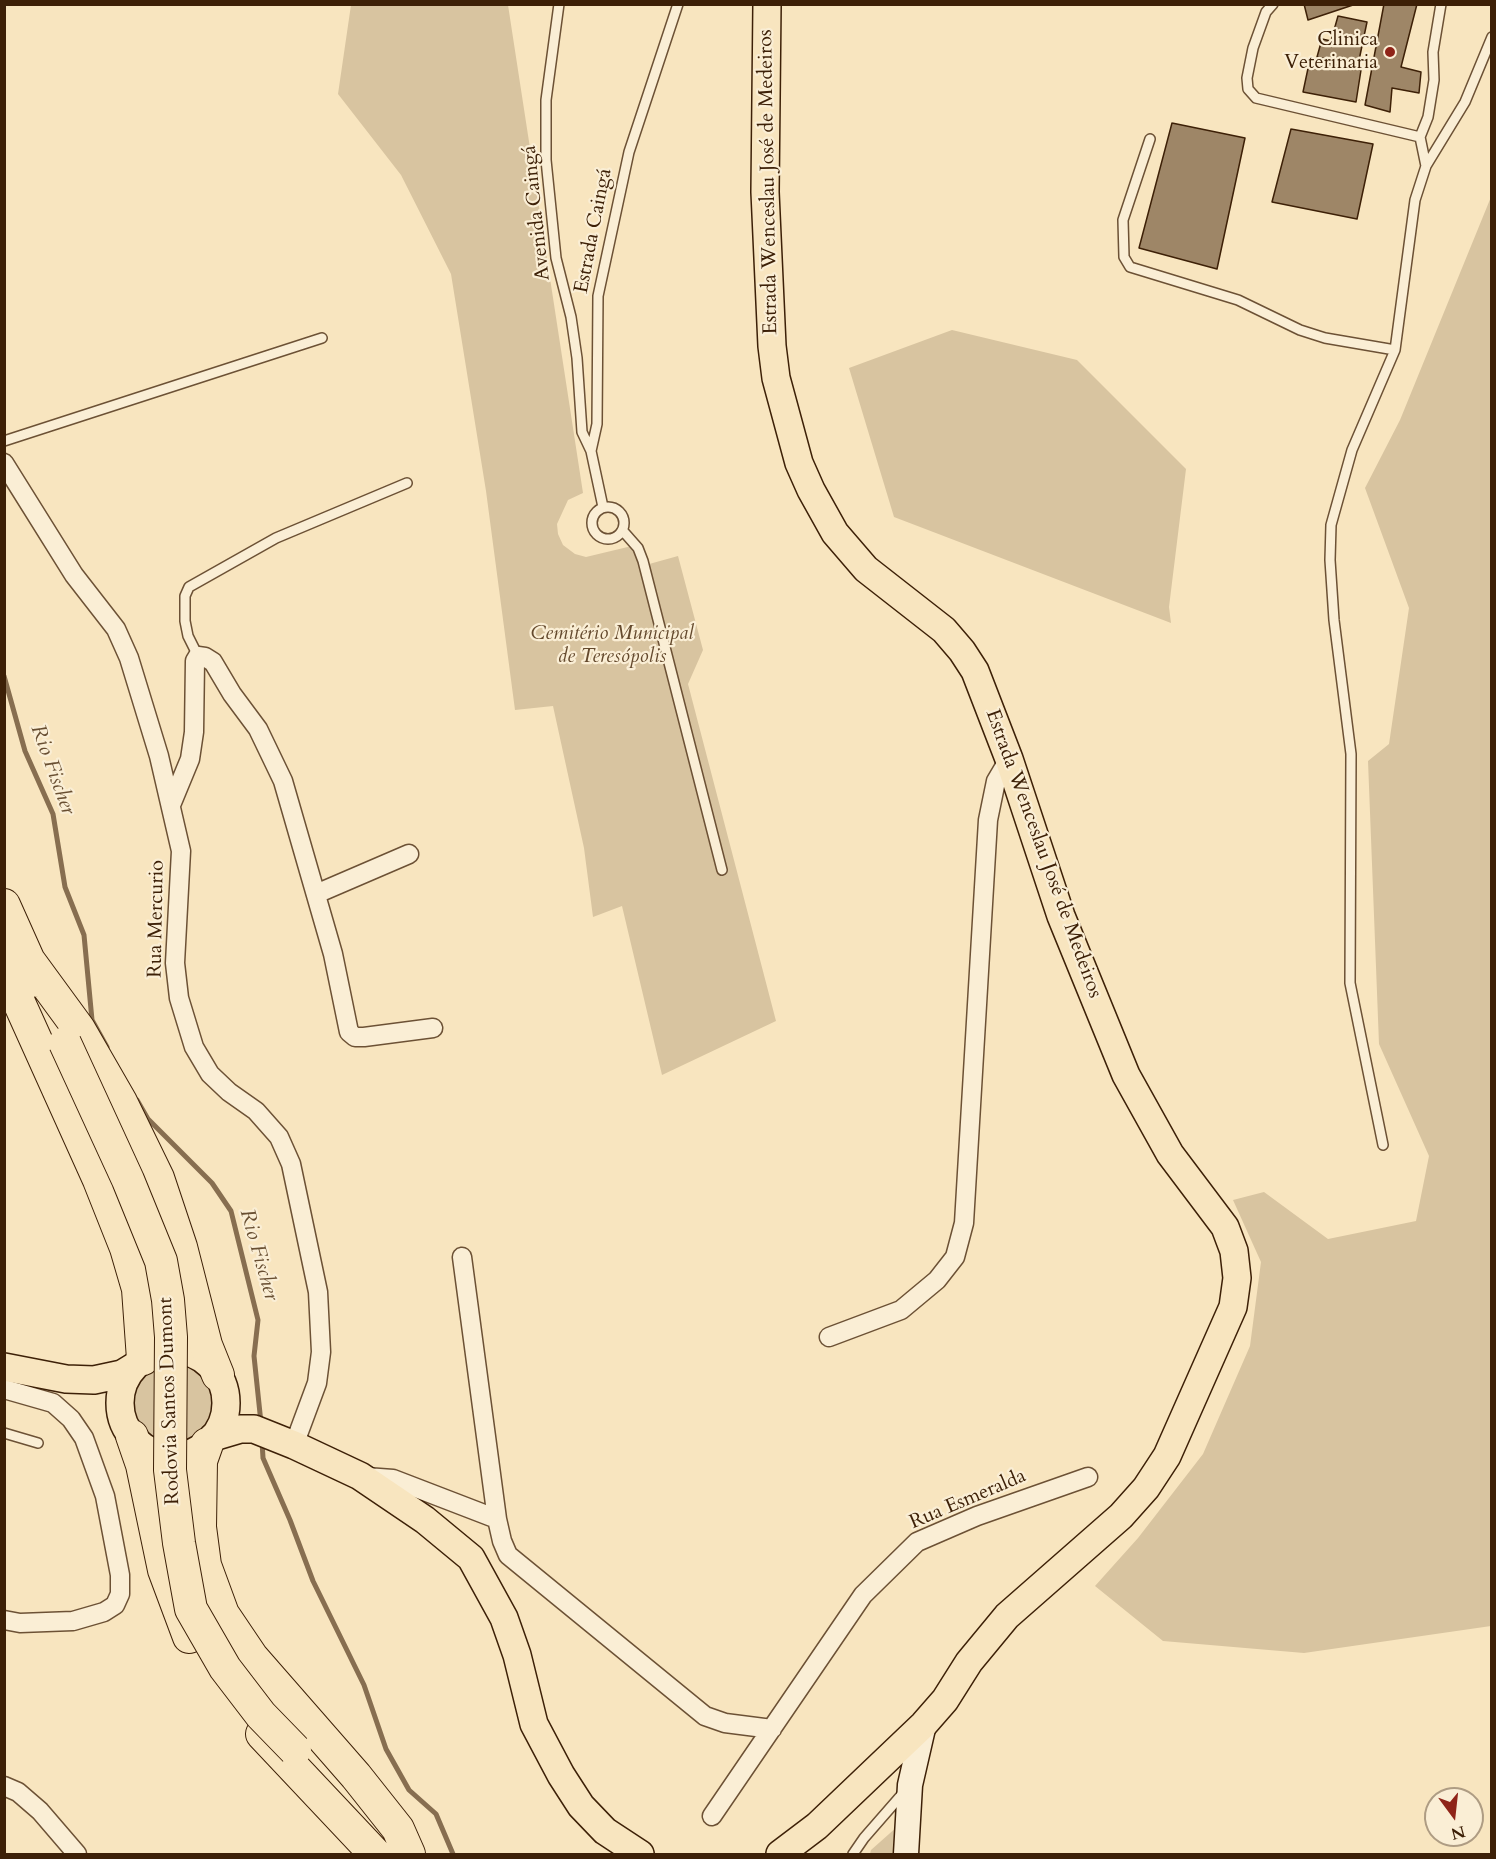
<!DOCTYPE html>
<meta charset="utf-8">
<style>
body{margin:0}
#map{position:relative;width:1496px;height:1859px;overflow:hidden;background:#f8e5bf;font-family:Cardo,serif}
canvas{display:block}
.frame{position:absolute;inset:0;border:6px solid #3d2007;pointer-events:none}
.north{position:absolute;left:1424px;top:1787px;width:60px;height:60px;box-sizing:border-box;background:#faeed5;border:2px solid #ae9c83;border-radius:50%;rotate:165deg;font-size:16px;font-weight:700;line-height:24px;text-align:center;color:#3d2007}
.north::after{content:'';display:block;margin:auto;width:21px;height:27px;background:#8f2418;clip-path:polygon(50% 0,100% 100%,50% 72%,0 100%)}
</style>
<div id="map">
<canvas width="1496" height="1859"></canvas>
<div class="frame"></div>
<div class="north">N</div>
</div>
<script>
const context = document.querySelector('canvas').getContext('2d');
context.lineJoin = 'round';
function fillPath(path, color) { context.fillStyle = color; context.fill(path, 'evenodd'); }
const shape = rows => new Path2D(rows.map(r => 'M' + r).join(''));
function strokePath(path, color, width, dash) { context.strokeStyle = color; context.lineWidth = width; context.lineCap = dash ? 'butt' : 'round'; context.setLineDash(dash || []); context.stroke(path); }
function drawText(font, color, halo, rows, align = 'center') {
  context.font = font + ' Cardo,serif'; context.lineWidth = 4.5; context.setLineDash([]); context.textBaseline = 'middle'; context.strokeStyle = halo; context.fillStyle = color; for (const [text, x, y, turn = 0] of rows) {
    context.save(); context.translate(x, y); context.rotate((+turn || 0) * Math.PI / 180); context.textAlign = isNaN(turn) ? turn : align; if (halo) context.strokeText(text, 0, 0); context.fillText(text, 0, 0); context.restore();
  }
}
fillPath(shape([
 [351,5,508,5,583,493,568,500,557,524,558,534,563,545,575,554,586,557,636,545,642,566,678,556,703,650,688,684,776,1021,662,1075,622,906,593,917,584,848,553,706,515,710,486,491,451,274,401,175,338,94],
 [1491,197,1491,1626,1304,1653,1163,1641,1095,1586,1138,1538,1203,1454,1250,1346,1261,1262,1233,1200,1264,1192,1328,1239,1416,1221,1429,1156,1379,1044,1368,761,1389,744,1409,608,1365,488,1400,420],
 [952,330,1077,360,1186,469,1169,607,1171,623,894,517,849,368],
 [182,1358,199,1368,210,1382,215,1406,209,1422,200,1434,181,1442],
 [155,1361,161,1442,146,1436,138,1427,131,1406,134,1381],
 [898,1826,898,1854,870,1854,871,1850]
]), '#d8c4a0');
strokePath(shape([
 [4,676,25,751,53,814,65,887,84,935,92,1020,107,1047],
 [137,1100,148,1119,212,1183,231,1211,258,1320,254,1356,261,1423],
 [262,1441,263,1458,290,1520,313,1581,364,1685,386,1749,409,1790,436,1814,453,1854]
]), '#876e50', 5);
const building = shape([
 [1304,4,1356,4,1308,20,1304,4],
 [1384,4,1417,4,1401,67,1421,72,1419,93,1392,88,1390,112,1365,105,1384,4],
 [1338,16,1367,22,1358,65,1317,57,1322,39,1331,41,1338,16],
 [1310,59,1361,70,1356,102,1303,92,1310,59],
 [1172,123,1245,138,1217,269,1139,248,1172,123],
 [1291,129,1373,144,1357,219,1272,202,1291,129]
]);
fillPath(building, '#9e8667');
strokePath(building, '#3d2007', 1.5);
const lane = shape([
 [559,4,546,100,546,160,556,258,571,317,577,358,582,432,591,451],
 [1273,4,1266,12,1253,48,1247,78,1248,89,1256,98,1420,137,1426,166],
 [1420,137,1428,117,1434,80,1433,52,1441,4],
 [1150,139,1123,220,1124,257,1130,267,1238,300,1300,330,1325,338,1395,350],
 [4,441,322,338],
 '592 523a16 16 0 1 1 32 0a16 16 0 1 1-32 0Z',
 [603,507,591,451,597,424,598,296,629,152,678,4],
 [623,531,638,548,643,561,722,870],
 [198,656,188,636,185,621,185,596,189,587,276,538,407,483],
 [1383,1145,1350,983,1351,754,1334,620,1330,560,1331,525,1352,450,1395,350,1415,200,1426,166,1465,102,1492,37],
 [4,1433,38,1443],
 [853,1854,864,1838,905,1791]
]);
const street = shape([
 [4,463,74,575,116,629,129,658,159,756,181,851,175,963,179,998,194,1047,210,1074,229,1092,256,1111,279,1137,291,1164,318,1292,321,1352,317,1383,294,1445],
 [171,805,190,759,194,732,195,661,198,656,205,657,213,662,232,694,258,729,283,781,333,954,349,1032,355,1037,364,1037,433,1028],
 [316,894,409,854],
 [462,1257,497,1519,502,1541,508,1555,705,1716,725,1723,772,1729],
 [829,1337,901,1310,937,1280,955,1257,964,1223,988,820,996,781,1009,759],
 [4,1389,53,1403,71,1419,84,1438,105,1496,120,1575,120,1594,115,1605,104,1612,73,1621,20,1623,4,1620],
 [366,1477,393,1479,497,1519],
 [4,1786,18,1792,40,1811,77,1854],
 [712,1816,863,1595,917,1542,977,1516,1088,1477]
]);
const secondary = shape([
 [906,1854,910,1785,924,1724]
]);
const primary = shape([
 [767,4,765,192,772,346,776,378,799,463,811,490,835,533,866,569,944,630,962,651,975,671,1009,759,1061,916,1126,1075,1170,1154,1225,1227,1234,1251,1237,1278,1233,1307,1167,1456,1146,1488,1121,1516,1007,1616,969,1662,945,1700,924,1724,817,1826,780,1854],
 '120 1403a53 53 0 1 1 106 0a53 53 0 1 1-106 0Z',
 [4,1367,66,1379,94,1380,122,1374,135,1366],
 [213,1437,240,1429,254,1429,294,1445,360,1476,425,1520,471,1558,504,1618,517,1655,534,1724,561,1775,581,1806,605,1831,640,1854]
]);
const highway = shape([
 [4,905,38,981],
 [4,957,17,998,99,1180,126,1248,138,1289,143,1359],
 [30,962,79,1029,121,1102,158,1178,181,1247,206,1345,218,1375],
 [132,1436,142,1465,164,1570,189,1637],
 [207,1444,201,1461,200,1527,205,1565,223,1614,252,1657,356,1776,398,1829,409,1854],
 [262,1734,375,1854]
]);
strokePath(lane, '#6c5135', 12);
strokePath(street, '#6c5135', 21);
strokePath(secondary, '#3d2007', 27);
strokePath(primary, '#3d2007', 30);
strokePath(highway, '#3d2007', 34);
strokePath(lane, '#faeed5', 9);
strokePath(street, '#faeed5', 18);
strokePath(secondary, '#faeed5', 24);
strokePath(primary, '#f8e5bf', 27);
strokePath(highway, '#f8e5bf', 32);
const highwayBridge = shape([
 [65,1043,128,1180,161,1261,168,1300,171,1337,170,1470,179,1543,191,1609,225,1668,261,1715,295,1750]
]);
strokePath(highwayBridge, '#3d2007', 34, []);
strokePath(highwayBridge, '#f8e5bf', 32);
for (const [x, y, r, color] of [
 [1390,52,6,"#8f2418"]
]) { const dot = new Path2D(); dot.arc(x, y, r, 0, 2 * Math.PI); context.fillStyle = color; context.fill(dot); strokePath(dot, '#faeed5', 2); }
drawText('20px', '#3d2007', '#faeed5', [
 ["Clinica",1378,40],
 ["Veterinaria",1378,63]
], 'right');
drawText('20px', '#3d2007', '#faeed5', [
 ["Estrada Wenceslau José de Medeiros",769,182,-91],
 ["Avenida Caingá",537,213,-96],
 ["Estrada Caingá",594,231,-79],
 ["Estrada Wenceslau José de Medeiros",1043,854,70],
 ["Rua Mercurio",157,919,-89],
 ["Rodovia Santos Dumont",170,1401,-92],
 ["Rua Esmeralda",968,1500,-23]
]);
drawText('italic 20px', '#64492d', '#faeed5', [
 ["Cemitério Municipal",612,634],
 ["de Teresópolis",612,657]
]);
drawText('italic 21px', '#684e31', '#faeed5', [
 ["Rio Fischer",52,770,70],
 ["Rio Fischer",258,1255,74]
]);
</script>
